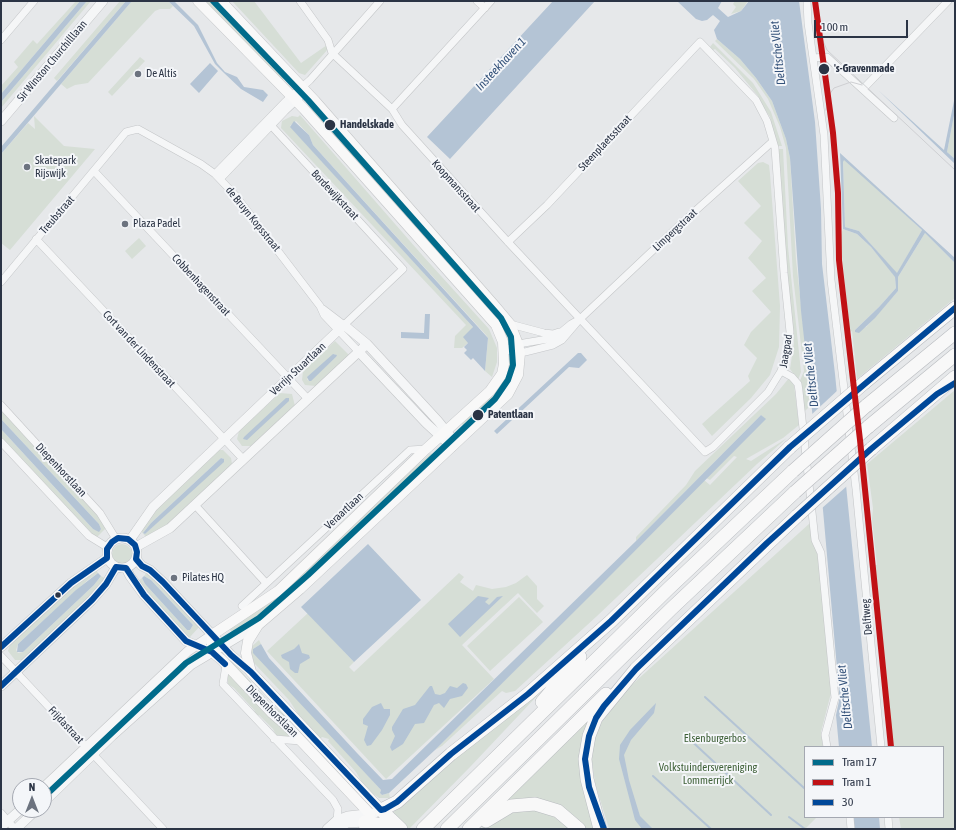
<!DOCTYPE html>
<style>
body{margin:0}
#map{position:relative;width:956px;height:830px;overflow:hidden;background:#e6e8ea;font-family:"Asap Condensed",sans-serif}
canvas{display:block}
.frame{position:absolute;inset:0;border:2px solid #2b3445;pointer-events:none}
.legend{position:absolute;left:804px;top:746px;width:140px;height:72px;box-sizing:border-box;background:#f4f6f9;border:1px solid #a4a8b1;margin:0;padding:5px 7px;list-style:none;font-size:12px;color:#2b3445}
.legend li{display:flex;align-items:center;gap:8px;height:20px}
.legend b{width:20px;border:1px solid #a4a8b1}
.north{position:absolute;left:12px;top:778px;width:40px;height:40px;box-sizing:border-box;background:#f4f6f9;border:1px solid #a4a8b1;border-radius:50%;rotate:0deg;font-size:11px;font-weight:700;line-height:16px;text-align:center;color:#2b3445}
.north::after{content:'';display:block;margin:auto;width:14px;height:18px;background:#6c737f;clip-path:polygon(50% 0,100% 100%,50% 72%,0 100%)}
.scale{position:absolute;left:814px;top:20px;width:94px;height:18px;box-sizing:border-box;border:2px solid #2b3445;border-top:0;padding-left:5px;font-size:12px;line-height:14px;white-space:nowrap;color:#2b3445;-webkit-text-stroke:3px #f4f6f9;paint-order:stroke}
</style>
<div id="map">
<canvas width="956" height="830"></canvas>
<div class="frame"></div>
<ul class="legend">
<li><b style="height:5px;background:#006b8b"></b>Tram 17</li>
<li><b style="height:5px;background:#c01115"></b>Tram 1</li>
<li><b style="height:5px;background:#004899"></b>30</li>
</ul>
<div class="north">N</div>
<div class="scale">100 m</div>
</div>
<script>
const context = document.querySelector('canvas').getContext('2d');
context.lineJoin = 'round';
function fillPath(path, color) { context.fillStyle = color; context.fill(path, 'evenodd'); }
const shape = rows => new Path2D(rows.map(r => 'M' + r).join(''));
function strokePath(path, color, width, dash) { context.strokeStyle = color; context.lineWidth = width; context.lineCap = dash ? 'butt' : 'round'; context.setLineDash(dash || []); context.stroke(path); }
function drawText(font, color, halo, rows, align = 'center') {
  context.font = font + ' "Asap Condensed",sans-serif'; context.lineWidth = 4; context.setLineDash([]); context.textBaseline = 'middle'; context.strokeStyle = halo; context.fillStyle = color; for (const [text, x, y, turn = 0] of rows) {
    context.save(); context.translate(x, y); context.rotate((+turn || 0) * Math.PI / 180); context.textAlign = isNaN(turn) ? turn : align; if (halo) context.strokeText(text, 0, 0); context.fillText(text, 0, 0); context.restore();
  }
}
fillPath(shape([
 [76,1,80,1,1,94,1,86,18,67,14,62,33,40,37,44],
 [87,1,91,1,1,108,1,102],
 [120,1,126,1,57,81,54,78],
 [132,1,168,1,173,6,170,9,160,9,155,11,88,83,75,85,67,89,61,84],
 [200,1,218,1,287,76,282,81],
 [232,1,254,1,301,63,327,45,329,48,305,75,299,73],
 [735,1,748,1,741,11,731,14,736,7,733,4],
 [717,39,740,59,756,78,772,101,786,139,790,158,796,260,812,404,804,412,799,383,804,371,793,276,786,148,780,127,768,99,754,79,715,41],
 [713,43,753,83,771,112,782,146,776,146,770,117,757,97,758,96,735,68,715,49,713,50,710,47],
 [140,57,145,61,112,96,108,92],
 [312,103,501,316,514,343,510,345,507,343,308,108],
 [955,110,955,159,947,152],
 [300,115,423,256,489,329,497,348,497,362,492,377,485,371,488,338,486,335,313,145,309,135,296,121,290,126,473,327,468,343,462,348,454,348,455,336,466,325,281,128,282,121,292,116,298,117],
 [34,116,64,146,95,149,10,250,1,243,1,154,28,123,35,129],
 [777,149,783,149,788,247,801,372,798,380,790,369,794,343,783,230],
 [843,160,846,160,922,230,897,274,859,231,845,227],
 [763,162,769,165,770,174,780,306,779,347,770,375,751,398,712,436,702,424,750,381,748,376,757,358,744,345,751,332,771,312,752,291,766,278,748,258,762,241,744,223,761,206,738,181,758,163],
 [843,229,857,234,871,247,895,276,896,288,879,307,855,330,866,327,898,291,898,277,925,233,955,263,955,298,857,379,852,331,850,332,841,247,841,235],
 [139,238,146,246,132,259,125,251],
 [335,341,349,355,316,386,305,385,302,380,303,371],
 [335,354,336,357,309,381,307,379],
 [511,356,516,356,517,361,511,381,505,392,466,428,461,423],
 [789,378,794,385,799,425,783,438,746,459,751,461,787,438,757,464,597,616,515,691,506,693,502,691,442,746,435,750,704,480,710,485,737,457,734,456,710,480,706,478,765,419,761,415,636,541,636,537,686,485,695,471,776,394],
 [955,390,955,829,901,829,899,817,943,817,943,747,891,747,881,657,874,565,877,565,872,519,873,508,867,464],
 [280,393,292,394,295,406,251,446,242,446,237,439,239,431],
 [1,410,97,513,107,527,96,538,1,439,1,429,93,529,99,531,101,529,99,524,1,419],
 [219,450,223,450,231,458,232,464,180,516,147,538,139,529,149,515],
 [221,458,223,458,145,534,143,533,151,523],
 [431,453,435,457,266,614,234,636,229,628,397,481,399,482],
 [810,523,819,558,831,693,821,732,823,747,805,747,805,817,817,817,805,829,609,829,595,783,592,761,593,747,597,730,608,712,625,691],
 '112 554a10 10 0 1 1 20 0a10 10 0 1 1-20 0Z',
 [95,568,98,573,88,580,33,630,18,644,16,650,18,653,23,652,94,585,101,576,106,579,94,594,23,660,15,660,8,651,10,644,69,587],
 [148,571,200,626,190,637,188,638,137,582,142,578,145,584,187,630,190,630,193,625,151,580,144,576],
 [459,573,464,577,460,582,473,591,476,585,492,589,506,587,516,583,527,575,537,586,537,599,544,606,537,613,518,593,462,645,494,679,386,779,267,651,308,613,354,662,349,667,354,672],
 [519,597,543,622,490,671,467,646],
 [259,640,261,644,253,649,381,790,380,793,382,795,389,793,390,798,379,798,365,788,356,772,328,741,329,739,322,737,320,739,300,717,289,700,254,663,250,648],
 [229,658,273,706,293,721,359,791,355,794,226,660],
 [569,662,471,766,409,829,390,815],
 [228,671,293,737,276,735,273,729,259,715,257,716,254,712,255,711,234,688,228,684],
 [591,718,587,726,598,829,583,829,565,810,498,808],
 [544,808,573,829,480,829,501,813]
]), '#d6ded6');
fillPath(shape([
 [80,1,87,1,1,102,1,94],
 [126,1,132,1,1,154,1,147],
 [168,1,174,1,198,25,217,63,225,72,237,77,244,87,263,90,268,95,263,102,241,89,223,72,215,64,194,26],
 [553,1,595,1,450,159,427,137],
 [677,1,722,1,718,8,728,17,741,11,749,1,799,1,815,122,821,209,822,264,835,374,872,747,839,747,836,715,839,701,839,691,823,510,801,311,790,158,786,139,772,101,756,78,740,59,717,39,714,30,720,21,713,15,707,20,702,21,696,19],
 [210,63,218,71,199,93,190,84],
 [878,90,944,150,955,96,955,110,947,152,955,159,955,164],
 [294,121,309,135,313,145,488,338,485,371,473,358,471,360,464,353,467,350,464,347,468,343,463,337,473,327,290,127],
 [840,153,955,258,955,263,925,233,898,277,898,291,875,318,859,333,855,332,855,330,879,307,896,288,895,277,871,247,857,234,843,229],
 [844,160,922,230,897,273,859,231,845,227,843,162],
 [425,314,430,314,429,339,401,338,401,332,424,333],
 [578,353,581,353,587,360,579,368,569,367,497,434,494,431],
 [333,354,337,355,336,357,311,381,309,381,307,377],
 [286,398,289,398,289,401,247,440,243,439,244,437],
 [761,415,766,419,592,594,435,750,389,793,382,795,380,793,381,790,253,653,253,649,261,644,269,658,357,753,383,780,392,779,636,541],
 [1,419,99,524,101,529,99,532,93,529,1,429],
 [221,458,224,459,224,462,145,534,143,533,151,523],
 [368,544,421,600,354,662,301,607],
 [98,573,101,576,94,585,23,652,17,652,18,644,76,590],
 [144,576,151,580,193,625,190,630,187,630,145,584,142,578],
 [478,596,489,598,485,602,489,605,497,597,503,596,460,637,448,624],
 [299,644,302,653,309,655,310,658,300,664,298,673,295,673,290,669,289,662,282,658,281,655,294,649],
 [463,683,466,684,468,688,462,696,450,699,444,708,439,703,434,705,424,723,415,724,403,744,392,751,390,747,395,736,392,730,392,727,403,709,415,705,430,686,432,686,435,694,440,695,445,693,450,686,457,688],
 [381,703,384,709,390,709,390,715,382,730,371,745,367,746,364,740,368,726,363,724,363,719,372,707],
 [656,703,654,713,631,740,624,755,629,780,640,816,653,829,642,829,635,820,619,759,620,745,630,730],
 [853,817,879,817,880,829,854,829]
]), '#b4c4d5');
fillPath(shape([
 [838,390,847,486,821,509,811,415]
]), '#e6e8ea');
strokePath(shape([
 [705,697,804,788],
 [685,735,771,815],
 [653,776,711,829],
 [789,817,805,829]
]), '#b4c4d5', 2);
const minor = shape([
 [300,1,328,40,332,53,392,109,402,125,508,242,705,452,713,447,768,392,781,371,787,352,790,332,784,273,775,148,767,121,756,100,700,42,547,205,508,242],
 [477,1,485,8],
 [807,1,808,23,824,135,831,280,856,489,881,747],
 [1,40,34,1],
 [813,58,827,57,894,118],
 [863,89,948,1],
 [392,109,491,1],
 [267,121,403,269,344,325,323,309],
 [94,171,307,398],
 [215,174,285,102,310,80,380,1],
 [220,179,285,111,300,97,302,88],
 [36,239,243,459],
 [1,282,126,132,138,129,201,164,215,174,235,195,320,306,324,315,359,352],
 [510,324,544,333,553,334,559,332],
 [504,350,524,343,554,338,571,324,580,319,684,221,772,142],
 [504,350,525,352,553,345,562,340,580,319],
 [781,371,792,377,798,384,799,391,815,540,821,553,834,688,835,698,825,735,827,747],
 [1,405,100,513,116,539],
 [1,442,89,536,107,547],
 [195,505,266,583],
 [242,606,410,450,426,449],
 [1,656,163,829],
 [226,665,223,684,333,800,338,809,337,820],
 [274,739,301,741],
 [1,813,15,829],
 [850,817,851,829],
 [888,817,889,829]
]);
const tertiary = shape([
 [1,121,103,1],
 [359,352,426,423,452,447],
 '107 553a15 15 0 1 1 30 0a15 15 0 1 1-30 0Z',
 [130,540,153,507,344,325,367,344,438,421,456,443],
 [136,547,170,528,367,344],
 [136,559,142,566,150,570,163,582,231,655,251,672],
 [126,568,130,576,144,595,186,641,212,652],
 [1,647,71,583,107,558],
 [1,686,92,600,106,584,116,567],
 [44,787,188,651,212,635],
 [44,802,112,736,191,665,258,625],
 [1,827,20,810],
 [16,829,36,810],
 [327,829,337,820,348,816,375,813],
 [338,829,347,823,365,822]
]);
const secondary = shape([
 [198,1,304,109,496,325,503,342,504,364,502,374,490,391,426,449,278,591,212,635,212,652,222,660,272,713,287,726,370,814],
 [221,1,315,101,494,305,510,324,518,344,520,353,518,375,508,394,300,589,258,625,248,641,246,653,251,672,381,810]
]);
const motorway = shape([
 [864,383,955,308],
 [866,406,955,333],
 [868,427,955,355],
 [871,449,955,377],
 [542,702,580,657],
 [486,821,511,806,535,804,558,811,579,829],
 [366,829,365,822,382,825,388,829],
 [401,829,381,810,397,802,451,754,528,694,611,621,790,447],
 [423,829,668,589,793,471],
 [447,829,671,609,795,492],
 [469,829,606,694],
 [600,829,587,779,585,759,589,736,596,718,636,669,797,516]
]);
strokePath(minor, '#c4c6c8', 8);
strokePath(tertiary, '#c4c6c8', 10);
strokePath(secondary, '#c4c6c8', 11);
strokePath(motorway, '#b8bbbf', 14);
strokePath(minor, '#f5f6f7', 7);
strokePath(tertiary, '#f5f6f7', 9);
strokePath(secondary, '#f8f8f8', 10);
strokePath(motorway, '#f8f8f8', 13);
strokePath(shape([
 [820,34,827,50,955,170],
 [826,110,829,95,834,88,851,82,862,85]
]), '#cecfd2', 1);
const motorwayBridge = shape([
 [790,447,864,383],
 [793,471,866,406],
 [795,492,868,427],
 [797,516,871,449]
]);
strokePath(motorwayBridge, '#b8bbbf', 14, []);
strokePath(motorwayBridge, '#f8f8f8', 13);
strokePath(shape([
 [1,647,71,583,107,558,107,549,112,542,118,538,128,539,135,545,137,552,136,559,142,566,150,570,163,582,231,655,251,672,381,810,385,809,397,802,451,754,528,694,611,621,790,447,955,308],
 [1,686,92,600,106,584,116,567,126,568,144,595,186,641,212,652,225,664],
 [604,829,589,787,585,759,589,736,596,718,604,706,636,669,767,543,871,449,937,394,955,383]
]), '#004899', 6);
strokePath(shape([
 [44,797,186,663,259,618,308,575,495,399,508,380,513,365,511,337,501,318,308,100,213,1]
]), '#006b8b', 6);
strokePath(shape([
 [815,1,833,133,838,193,839,260,860,440,891,747]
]), '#c01115', 6);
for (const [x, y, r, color] of [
 [824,69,6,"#2b3445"],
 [138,74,4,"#6c737f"],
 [330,125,6,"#2b3445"],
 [27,167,4,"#6c737f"],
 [125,224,4,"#6c737f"],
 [478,415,6,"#2b3445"],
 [174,578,4,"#6c737f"],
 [58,595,3.5,"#2b3445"]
]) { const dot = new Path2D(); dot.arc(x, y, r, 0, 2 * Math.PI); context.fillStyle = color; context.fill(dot); strokePath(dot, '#f4f6f9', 1.5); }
drawText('11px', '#2b3445', '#f4f6f9', [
 ["Sir Winston Churchilllaan",52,61,-50],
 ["Steenplaetsstraat",605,143,-47],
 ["Koopmansstraat",456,186,48],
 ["Bordewijkstraat",335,195,47],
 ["Treubstraat",57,215,-49],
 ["de Bruyn Kopsstraat",253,219,51],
 ["Limpergstraat",675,230,-43],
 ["Cobbenhagenstraat",201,285,47],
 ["Cort van der Lindenstraat",139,349,47],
 ["Jaagpad",786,351,-81],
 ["Verrijn Stuartlaan",298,369,-43],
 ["Diepenhorstlaan",61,470,47],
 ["Veraartlaan",344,511,-43],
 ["Delftweg",867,617,-95],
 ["Diepenhorstlaan",272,711,45],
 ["Frijdastraat",66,725,47]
]);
drawText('bold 11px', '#2b3445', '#f4f6f9', [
 ["'s-Gravenmade",834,69],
 ["Handelskade",340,125],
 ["Patentlaan",488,415]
], 'left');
drawText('11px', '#2b3445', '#f4f6f9', [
 ["De Altis",146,74],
 ["Skatepark",35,161],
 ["Rijswijk",35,174],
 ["Plaza Padel",133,224],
 ["Pilates HQ",182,578]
], 'left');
drawText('11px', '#3f6138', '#f4f6f9', [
 ["Elsenburgerbos",715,739],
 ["Volkstuindersvereniging",708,768],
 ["Lommerrijck",708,781]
]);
drawText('italic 12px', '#34527a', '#f4f6f9', [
 ["Delftsche Vliet",778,53,-96],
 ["Insteekhaven 1",501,64,-47],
 ["Delftsche Vliet",811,375,-96],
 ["Delftsche Vliet",845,697,-96]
]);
</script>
